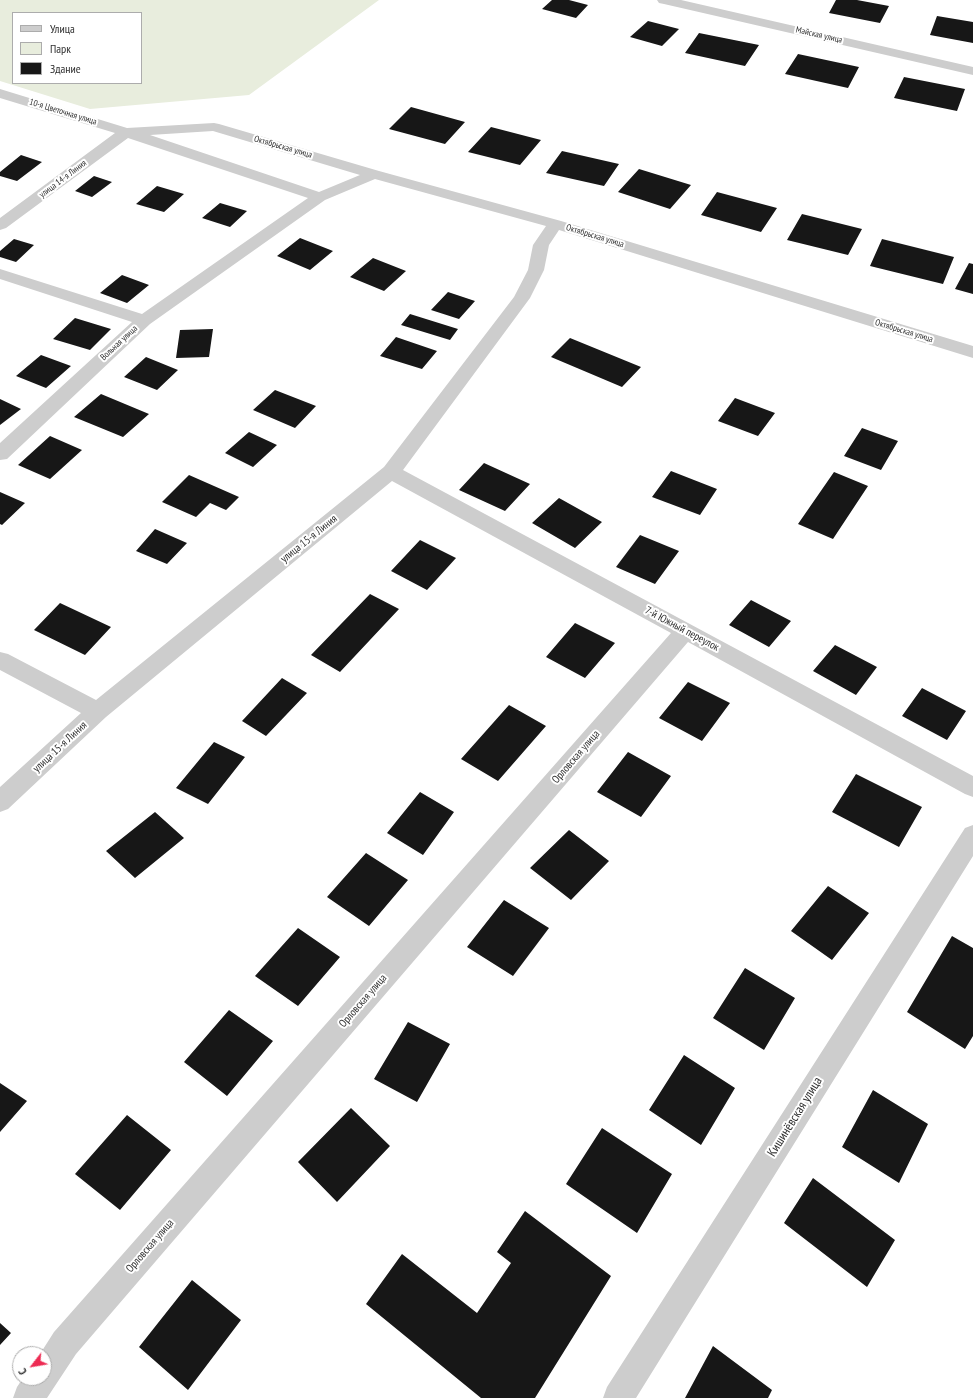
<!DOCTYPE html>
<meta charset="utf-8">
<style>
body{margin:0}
#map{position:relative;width:973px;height:1398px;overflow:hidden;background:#fff;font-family:"PT Sans Narrow",sans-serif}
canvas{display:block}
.legend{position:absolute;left:12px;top:12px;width:130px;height:72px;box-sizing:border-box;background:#fff;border:1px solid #acacac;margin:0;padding:5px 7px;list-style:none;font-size:12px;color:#303030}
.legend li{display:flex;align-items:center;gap:8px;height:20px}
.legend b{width:20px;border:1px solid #acacac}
.north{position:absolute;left:12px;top:1346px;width:40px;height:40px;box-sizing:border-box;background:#fff;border:1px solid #acacac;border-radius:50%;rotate:239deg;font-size:11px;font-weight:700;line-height:16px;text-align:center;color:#303030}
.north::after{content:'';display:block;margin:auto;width:14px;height:18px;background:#ed2b53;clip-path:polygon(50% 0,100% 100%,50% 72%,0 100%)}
</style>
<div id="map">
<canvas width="973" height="1398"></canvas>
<ul class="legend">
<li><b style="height:5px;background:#cdcdcd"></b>Улица</li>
<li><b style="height:11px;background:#e8eddd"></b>Парк</li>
<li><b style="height:11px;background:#171717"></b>Здание</li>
</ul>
<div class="north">С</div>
</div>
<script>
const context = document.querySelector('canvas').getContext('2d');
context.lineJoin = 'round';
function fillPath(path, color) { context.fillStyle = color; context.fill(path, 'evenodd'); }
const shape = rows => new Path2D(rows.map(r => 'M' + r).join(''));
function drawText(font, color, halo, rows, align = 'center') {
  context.font = font + ' "PT Sans Narrow",sans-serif'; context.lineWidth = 4; context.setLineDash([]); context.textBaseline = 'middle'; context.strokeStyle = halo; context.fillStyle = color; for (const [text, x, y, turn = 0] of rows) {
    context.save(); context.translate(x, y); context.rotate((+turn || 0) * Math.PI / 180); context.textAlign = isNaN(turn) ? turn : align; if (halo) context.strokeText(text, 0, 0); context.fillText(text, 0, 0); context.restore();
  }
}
fillPath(shape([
 [0,0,379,0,249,95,90,109,0,81],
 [13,13,141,13,141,83,13,83]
]), '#e8eddd');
fillPath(shape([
 [552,0,569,0,588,5,576,18,542,9],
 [836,0,857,0,889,6,880,23,829,13],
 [937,16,973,22,973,43,930,35],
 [648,21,679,29,662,46,630,37],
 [699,33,759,45,745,66,685,53],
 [798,54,859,67,848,88,785,74],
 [904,77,965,89,957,111,894,98],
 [411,107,465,122,445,144,389,129],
 [491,127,541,140,520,165,468,152],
 [562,151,619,164,604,186,546,173],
 [21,155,42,162,17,181,0,176,0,172],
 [639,169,691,185,670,209,618,192],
 [94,176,112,182,92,197,75,191],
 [157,186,184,194,164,212,136,204],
 [717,192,777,208,761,232,701,215],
 [220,203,247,211,230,227,202,218],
 [802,214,862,229,848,255,787,240],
 [300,238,333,251,310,270,277,256],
 [14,239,34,245,16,262,0,257,0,251],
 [882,239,954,257,943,284,870,266],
 [373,258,406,271,384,291,350,277],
 [969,263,973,264,973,294,955,289],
 [122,275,149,285,127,303,100,293],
 [448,292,475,301,459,319,431,310],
 [410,314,458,329,450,340,401,325],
 [75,318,111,329,90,350,53,339],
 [213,329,209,357,176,358,180,330],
 [396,337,437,351,422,369,380,356],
 [570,338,641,367,622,387,551,357],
 [41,355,71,366,46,388,16,376],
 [146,357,178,370,157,390,124,377],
 [275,390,316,406,295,428,253,410],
 [101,394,149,414,123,437,74,417],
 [735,398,775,413,758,436,718,421],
 [0,399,21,409,0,425],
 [862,428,898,441,881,470,844,456],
 [249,432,277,445,253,467,225,453],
 [50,436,82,450,50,479,18,465],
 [484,463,530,484,505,511,459,490],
 [671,471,717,489,700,515,652,497],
 [834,472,868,486,833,539,798,524],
 [189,475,239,497,226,510,210,503,196,517,162,502],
 [0,492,25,503,2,525,0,524],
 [559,498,602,522,575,548,532,523],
 [155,529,187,543,167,564,136,551],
 [640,535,679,551,655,584,616,567],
 [420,540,456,558,427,590,391,571],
 [370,594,399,609,340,672,311,655],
 [751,600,791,621,769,647,729,625],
 [60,603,111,627,85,655,34,630],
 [575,623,615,643,585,678,546,657],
 [835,645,877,667,856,695,813,671],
 [282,678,307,693,266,736,242,721],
 [688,682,730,703,702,741,659,718],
 [922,688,966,711,947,740,902,716],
 [509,705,546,726,498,781,461,759],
 [214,742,245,757,208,804,176,788],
 [628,752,671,776,641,817,597,792],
 [856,774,922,807,899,847,832,812],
 [420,792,454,812,423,855,387,833],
 [155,812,184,838,135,878,106,851],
 [569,830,609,861,571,900,530,868],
 [366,853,408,880,369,926,327,897],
 [828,886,869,913,832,960,791,931],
 [504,900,549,928,513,976,467,947],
 [298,928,340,957,298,1006,255,976],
 [952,936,973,948,973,1036,965,1049,907,1012],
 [745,968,795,998,764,1050,713,1018],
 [229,1010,273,1041,227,1096,184,1062],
 [408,1022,450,1044,417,1102,374,1079],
 [684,1055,735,1088,701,1145,649,1110],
 [0,1083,27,1101,0,1132],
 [873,1090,928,1124,899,1183,842,1147],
 [351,1108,390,1146,337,1202,298,1162],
 [127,1115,171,1150,120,1210,75,1174],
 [602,1128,672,1174,637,1233,566,1184],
 [813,1178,895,1240,867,1287,784,1223],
 [525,1211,611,1276,535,1398,481,1398,366,1304,402,1254,477,1313,511,1263,497,1252],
 [192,1280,241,1320,188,1390,139,1347],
 [0,1323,11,1333,0,1345],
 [713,1346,772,1390,768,1398,685,1398]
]), '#171717');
fillPath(shape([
 [657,0,681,0,973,67,973,75,664,4,659,3,657,0],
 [0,89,127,128,214,123,219,124,379,171,561,221,973,346,973,358,559,230,549,245,544,270,530,298,403,470,973,776,973,797,965,794,688,642,76,1354,47,1398,13,1398,17,1387,23,1378,44,1378,44,1354,40,1354,54,1332,671,633,392,481,106,717,8,809,0,812,0,787,81,713,0,670,0,652,8,654,96,700,384,467,514,297,528,270,533,245,546,226,375,179,325,200,150,324,7,459,0,460,0,443,132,322,0,279,0,269,142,314,308,198,128,138,6,228,0,230,0,218,115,133,0,98,0,89],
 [213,131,360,175,319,192,150,135,213,131],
 [973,825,973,856,636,1398,603,1398,607,1387,965,828,973,825]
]), '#cdcdcd');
drawText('9px', '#303030', '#fff', [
 ["Майская улица",819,35,13],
 ["10-я Цветочная улица",63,112,17],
 ["Октябрьская улица",283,147,16],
 ["улица 14-я Линия",63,179,-37],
 ["Октябрьская улица",595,236,17],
 ["Октябрьская улица",904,331,17],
 ["Вольная улица",119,343,-43]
]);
drawText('11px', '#303030', '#fff', [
 ["улица 15-я Линия",309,539,-39],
 ["7-й Южный переулок",682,629,28],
 ["улица 15-я Линия",60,747,-43],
 ["Орловская улица",576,757,-49],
 ["Орловская улица",363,1001,-49],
 ["Орловская улица",150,1246,-49]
]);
drawText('13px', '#303030', '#fff', [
 ["Кишинёвская улица",795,1117,-58]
]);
</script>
